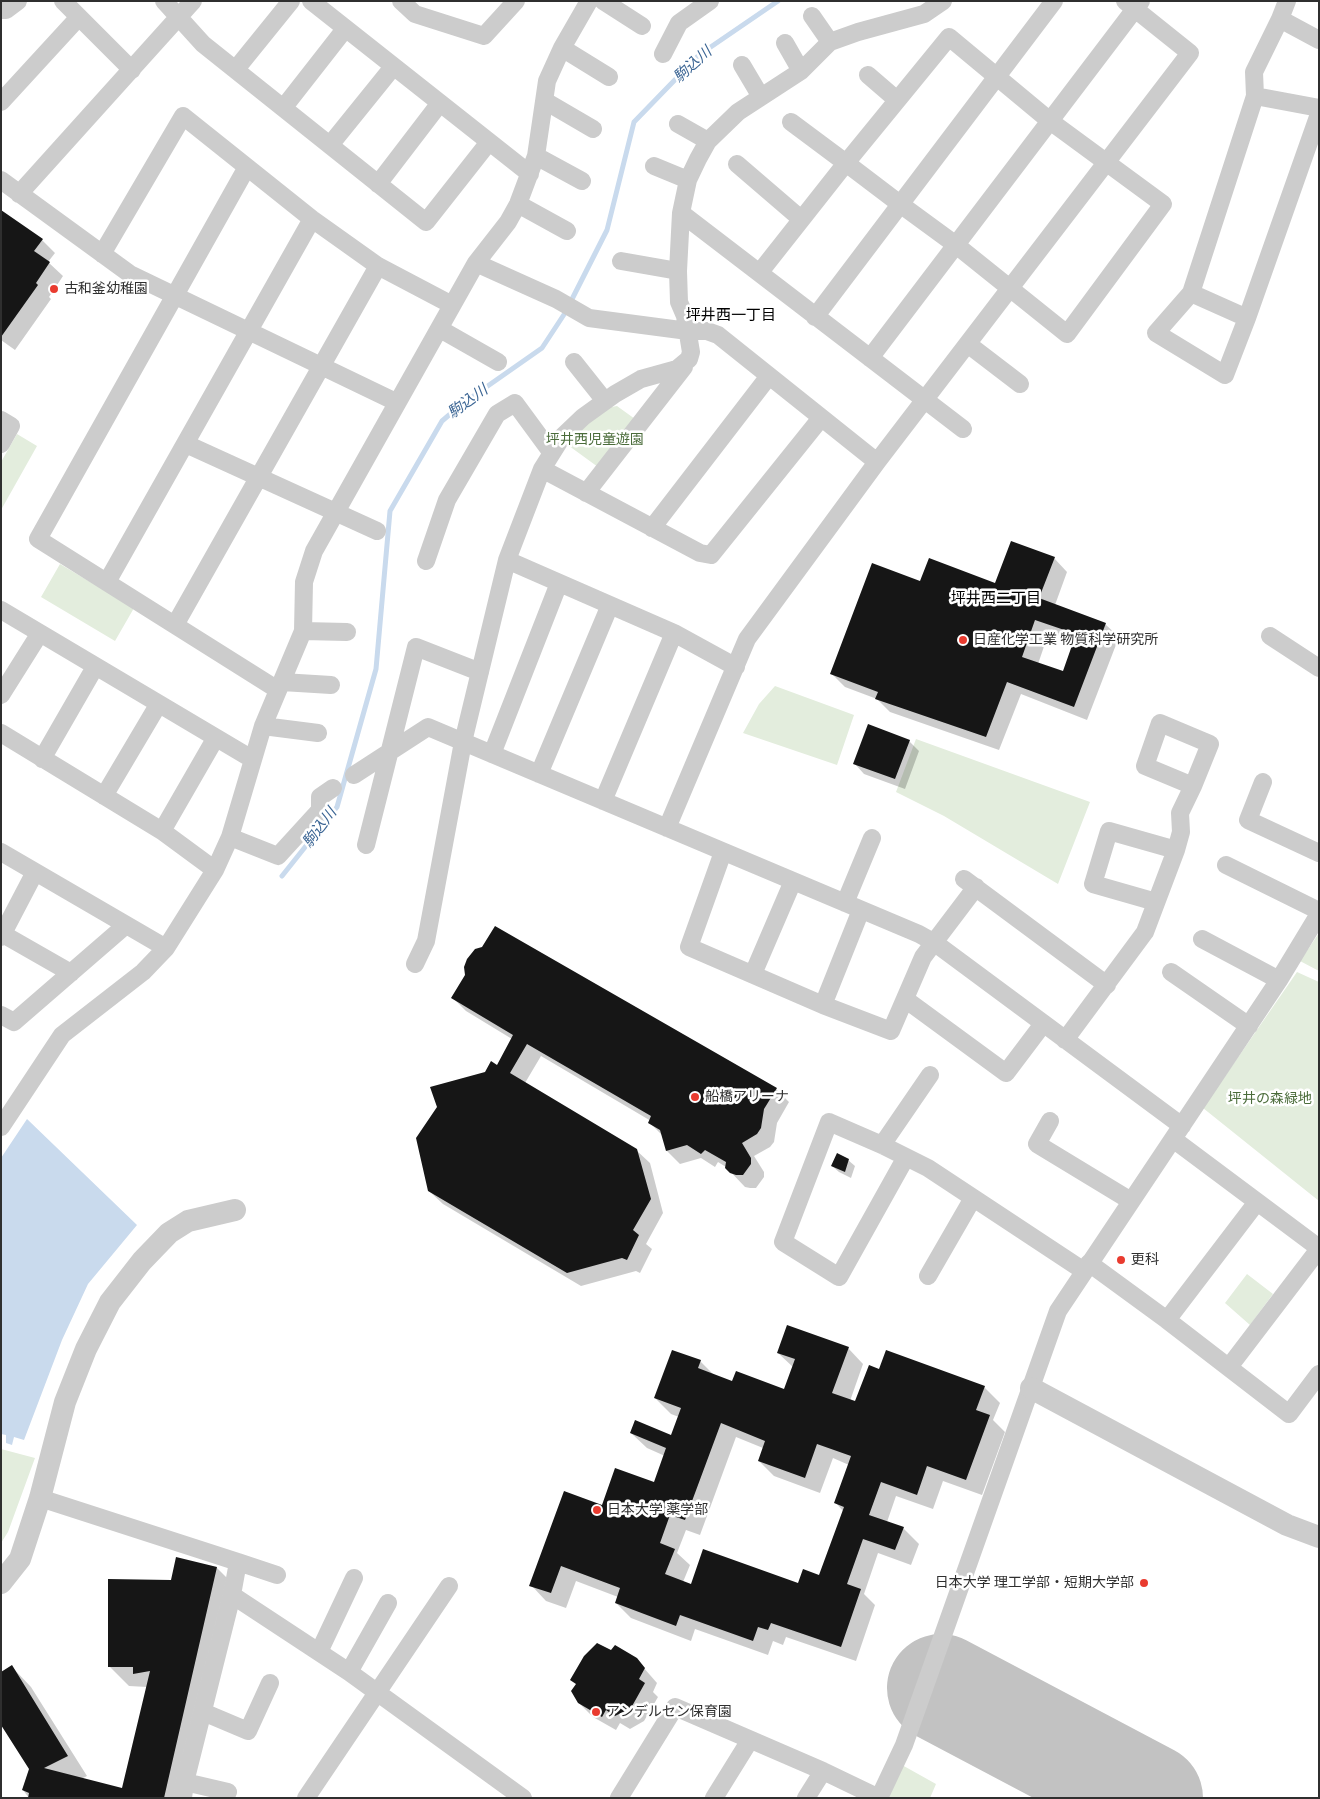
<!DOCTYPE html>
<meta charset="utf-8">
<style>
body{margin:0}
#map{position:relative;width:1320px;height:1799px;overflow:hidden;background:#fff;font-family:"Archivo Narrow",sans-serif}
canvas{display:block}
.frame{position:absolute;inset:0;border:2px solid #2f2f2f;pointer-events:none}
</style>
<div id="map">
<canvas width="1320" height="1799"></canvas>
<div class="frame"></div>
</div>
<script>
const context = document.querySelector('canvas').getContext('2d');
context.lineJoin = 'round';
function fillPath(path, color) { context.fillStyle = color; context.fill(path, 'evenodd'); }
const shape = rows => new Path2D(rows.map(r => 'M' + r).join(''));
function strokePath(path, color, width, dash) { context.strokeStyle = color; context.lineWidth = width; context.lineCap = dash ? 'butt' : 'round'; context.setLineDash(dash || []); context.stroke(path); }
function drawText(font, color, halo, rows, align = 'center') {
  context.font = font + ' "Archivo Narrow","Noto Sans JP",sans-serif'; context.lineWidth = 5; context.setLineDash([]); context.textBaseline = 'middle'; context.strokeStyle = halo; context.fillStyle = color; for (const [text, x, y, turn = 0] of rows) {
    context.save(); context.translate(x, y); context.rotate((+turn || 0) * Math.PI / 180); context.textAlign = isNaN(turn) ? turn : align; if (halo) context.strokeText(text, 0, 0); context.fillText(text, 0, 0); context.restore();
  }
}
fillPath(shape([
 [617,406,635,419,598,467,565,443,606,408],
 [17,434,37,446,1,510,1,462],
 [60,564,134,608,115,641,41,597],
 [775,686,854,715,837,765,743,733,759,704],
 [916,739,1090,802,1058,884,944,816,896,792],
 [1319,933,1319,971,1300,961],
 [1297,972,1319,982,1319,1201,1203,1108],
 [1247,1274,1273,1294,1250,1325,1225,1303],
 [1,1449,35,1458,8,1532,1,1543],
 [902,1765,936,1784,930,1798,886,1798]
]), '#e3eddd');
fillPath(shape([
 [27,1119,137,1225,88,1284,62,1340,24,1440,14,1437,12,1445,6,1443,6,1435,1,1434,1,1158]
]), '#c9daed');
fillPath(shape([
 [1,211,42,240,55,253,48,262,63,276,49,297,51,299,15,350,1,340],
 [1054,558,1067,572,1055,605,1105,624,1119,637,1087,720,1021,694,999,750,890,712,877,699,845,687,832,674,921,583,996,584],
 [1049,632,1075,641,1064,672,1038,664],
 [909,741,919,751,905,789,864,774,855,764],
 [453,998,776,1089,789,1102,777,1123,774,1142,770,1147,754,1156,764,1172,764,1177,756,1188,750,1188,745,1187,726,1167,718,1162,715,1167,701,1158,680,1164,667,1151,663,1136,650,1123,651,1121,541,1056,525,1083,636,1150,650,1163,663,1213,646,1244,652,1249,640,1273,636,1271,581,1286,443,1204,429,1191,486,1073,497,1067,512,1039,466,1011],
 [848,1160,855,1166,851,1178,839,1172,832,1166],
 [848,1348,863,1364,850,1401,856,1403,880,1370,984,1387,1000,1403,993,1420,1005,1432,982,1495,943,1481,933,1509,896,1496,887,1522,903,1528,919,1544,911,1565,878,1553,864,1594,875,1605,856,1661,786,1637,783,1645,773,1641,768,1655,695,1629,691,1641,631,1618,616,1603,618,1597,576,1581,566,1608,546,1601,531,1585,602,1506,654,1484,665,1456,647,1448,631,1433,672,1437,679,1417,671,1414,655,1398,700,1361,714,1375,733,1382,785,1391,794,1368,778,1353],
 [736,1437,763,1448,759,1461,774,1476,820,1493,833,1458,849,1465,836,1503,843,1511,820,1576,799,1584,691,1585,683,1582,690,1565,677,1553,686,1530,700,1535],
 [217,1568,237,1588,188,1798,29,1798,23,1790,30,1769,12,1667,31,1687,87,1776,81,1779,123,1790,147,1687,129,1686,109,1666,172,1581],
 [611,1652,636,1659,657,1683,653,1692,658,1697,644,1721,630,1729,620,1723,616,1730,593,1717,579,1703]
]), '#0003');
strokePath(shape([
 [282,876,337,807,376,669,390,511,442,421,462,404,542,348,565,313,607,230,634,122,699,55,778,1]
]), '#c9daed', 5);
strokePath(shape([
 [941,1688,1149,1798]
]), '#c2c2c2', 108);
fillPath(shape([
 [1,210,43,239,34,251,50,262,36,283,38,285,1,337],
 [1011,541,1055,557,1039,598,1106,623,1074,707,1007,682,986,737,875,699,878,692,830,674,872,563,920,581,929,558,995,583],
 [1035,620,1076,634,1063,671,1022,657],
 [868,724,910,740,895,779,853,764],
 [495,926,777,1088,764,1109,761,1128,757,1134,742,1143,751,1158,751,1164,743,1175,736,1175,730,1173,725,1168,726,1162,705,1150,701,1154,687,1145,666,1151,660,1130,648,1123,651,1116,527,1044,510,1073,637,1149,651,1199,633,1230,639,1235,627,1260,622,1258,567,1273,428,1191,416,1138,437,1107,430,1087,485,1072,491,1061,497,1065,513,1035,451,998,465,975,464,967,467,959,475,949,482,947],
 [837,1153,849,1159,845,1172,831,1166],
 [787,1325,849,1347,832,1393,855,1401,869,1365,879,1369,886,1350,985,1386,976,1410,990,1415,966,1480,927,1466,917,1495,881,1482,869,1515,904,1527,895,1550,863,1539,847,1584,861,1589,841,1647,771,1623,768,1630,758,1627,753,1641,680,1615,676,1626,615,1603,620,1588,561,1566,551,1593,529,1586,564,1491,602,1505,615,1468,654,1482,666,1448,630,1433,635,1420,671,1435,681,1408,654,1398,672,1350,701,1360,698,1368,732,1381,736,1371,784,1389,795,1359,777,1353],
 [721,1423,765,1441,758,1461,805,1478,817,1444,851,1456,834,1503,844,1507,819,1575,803,1569,798,1583,703,1549,691,1584,665,1574,675,1549,660,1543,670,1515,685,1520],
 [176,1557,217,1567,164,1798,28,1798,29,1793,22,1790,29,1769,1,1725,1,1672,12,1665,68,1756,44,1768,122,1788,150,1671,133,1674,133,1667,108,1667,108,1579,171,1580],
 [597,1643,611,1650,615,1645,637,1658,645,1668,639,1679,645,1683,631,1708,615,1716,606,1710,602,1717,578,1703,571,1691,576,1684,570,1680,584,1656]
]), '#161616');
strokePath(shape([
 [63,1,132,70],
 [164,1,203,44,426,222,489,142],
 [311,1,530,174],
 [401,1,415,14,484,36,516,1],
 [603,1,642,26],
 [1287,1,1280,19,1319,40],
 [1,10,6,10,18,1],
 [812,16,830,42],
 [1280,19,1254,72,1255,96,1191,293,1247,318,1319,114],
 [785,43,801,71],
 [562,48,609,77],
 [663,54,679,23,710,1],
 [742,65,761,97],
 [236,69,291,1],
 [868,75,897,100],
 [1255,96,1319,108],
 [545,101,593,129],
 [1,102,79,17],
 [284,107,345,29],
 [678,124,708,141],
 [330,145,393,67],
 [536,156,582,181],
 [737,164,801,219],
 [654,166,688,180],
 [247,167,38,539,278,690],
 [1,180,130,274,396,402],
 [378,184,440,103],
 [19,194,193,1],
 [518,204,567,231],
 [681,213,963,429],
 [102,254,183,116,312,219,378,266,452,305],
 [621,261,678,271],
 [476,263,556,299,589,318,688,331,707,331,718,335,877,462],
 [760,272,846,163,949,37,1050,121,1163,204,1067,334,956,245,900,204,846,163,791,122],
 [1191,293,1156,333,1225,375,1247,318],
 [815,317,1054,1],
 [440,329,498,362],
 [969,345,1020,384],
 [870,358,1141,1],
 [574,362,605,401],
 [1,420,11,426,1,444],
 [186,444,377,531],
 [542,469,700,553,711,555,821,418],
 [586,493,684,367],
 [652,528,769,376],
 [507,560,674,633,736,667],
 [426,561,447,500,497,414,515,403,551,452],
 [107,582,312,219],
 [1,610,252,759],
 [175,625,378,266],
 [303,631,347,632],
 [1270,636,1319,668],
 [282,682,331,685],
 [1,695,40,633],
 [263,726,318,733],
 [1,733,162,831,215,870],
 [492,754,559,583],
 [42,759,95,667],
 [539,774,610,605],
 [354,775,428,727,919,934,935,943,1182,1126],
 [1263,782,1248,820,1319,853],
 [104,796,158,705],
 [603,801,674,633],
 [667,828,747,639,877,462,1190,53,1125,1],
 [162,831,215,739],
 [230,837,278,856,320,810,320,797,333,788],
 [366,845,416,647,480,672],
 [1,852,166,948],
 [723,852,689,947,823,1005,891,1031,923,957,976,887],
 [1226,865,1319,911],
 [964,879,1107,985],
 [1156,902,1093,884,1109,831,1176,850],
 [845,903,872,838],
 [1,933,71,973],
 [1,937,35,872],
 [1202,939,1279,980],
 [415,964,426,941,463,742,507,560,542,469,562,437,583,417,615,394,641,379,677,369,689,359,691,352,685,316,679,302,678,271,681,213,688,180,698,159,708,141,738,112,801,71,830,42,858,32,924,14,943,1],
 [1171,972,1249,1026],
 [753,974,793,881],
 [905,999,1006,1073,1043,1024],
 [823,1005,861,910],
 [1,1015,14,1022,126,925],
 [1065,1040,1145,932,1176,850,1181,832,1180,813,1193,786,1210,744,1160,723,1145,766,1193,786],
 [1050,1121,1037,1144,1131,1201],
 [1,1127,62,1035,143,972,166,948,215,870,230,837,263,726,303,631,304,582,314,551,476,263,508,222,518,204,536,156,547,81,562,48,589,1],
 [1173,1139,1319,1248],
 [882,1145,930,1075],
 [906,1157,839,1277,783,1242,829,1122,882,1145,928,1168,1084,1271],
 [1089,1263,1167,1320,1289,1414,1319,1374],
 [928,1276,973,1198],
 [1167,1320,1257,1202],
 [1229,1367,1319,1249],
 [40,1498,238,1562,232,1595,185,1782,183,1798],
 [238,1562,277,1575],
 [232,1595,349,1672,523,1798],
 [319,1652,354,1578],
 [349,1672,388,1603],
 [203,1712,248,1731,270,1683],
 [823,1771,873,1795],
 [185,1782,228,1792],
 [306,1798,449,1586],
 [619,1798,675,1707,823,1771,806,1798],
 [714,1798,750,1740],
 [879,1798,904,1745,1058,1311,1279,980,1319,914]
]), '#ccc', 18);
strokePath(shape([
 [1031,1388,1287,1525,1319,1537],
 [1,1583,20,1559,40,1498,65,1402,86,1349,110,1302,142,1261,169,1233,188,1221,235,1210]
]), '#ccc', 22);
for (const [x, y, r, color] of [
 [54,289,5,"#e93b2f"],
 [963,640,5,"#e93b2f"],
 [695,1097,5,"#e93b2f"],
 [1121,1260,5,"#e93b2f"],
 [597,1510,5,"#e93b2f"],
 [1144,1583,5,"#e93b2f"],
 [596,1712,5,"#e93b2f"]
]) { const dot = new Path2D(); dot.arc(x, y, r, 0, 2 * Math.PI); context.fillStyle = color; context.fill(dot); strokePath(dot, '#fff', 2); }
drawText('14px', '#2f2f2f', '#fff', [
 ["古和釜幼稚園",64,289],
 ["日産化学工業 物質科学研究所",973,640],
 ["船橋アリーナ",705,1097],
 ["更科",1131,1260],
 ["日本大学 薬学部",607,1510],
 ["日本大学 理工学部・短期大学部",1134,1583,"right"],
 ["アンデルセン保育園",606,1712]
], 'left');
drawText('14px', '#4b6c3b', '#fff', [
 ["坪井西児童遊園",595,440],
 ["坪井の森緑地",1270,1099]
]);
drawText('italic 15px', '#3b6594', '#fff', [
 ["駒込川",693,65,-42],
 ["駒込川",468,402,-36],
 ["駒込川",320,828,-53]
]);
drawText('15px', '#000', '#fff', [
 ["坪井西一丁目",731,316],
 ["坪井西二丁目",996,599]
]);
</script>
